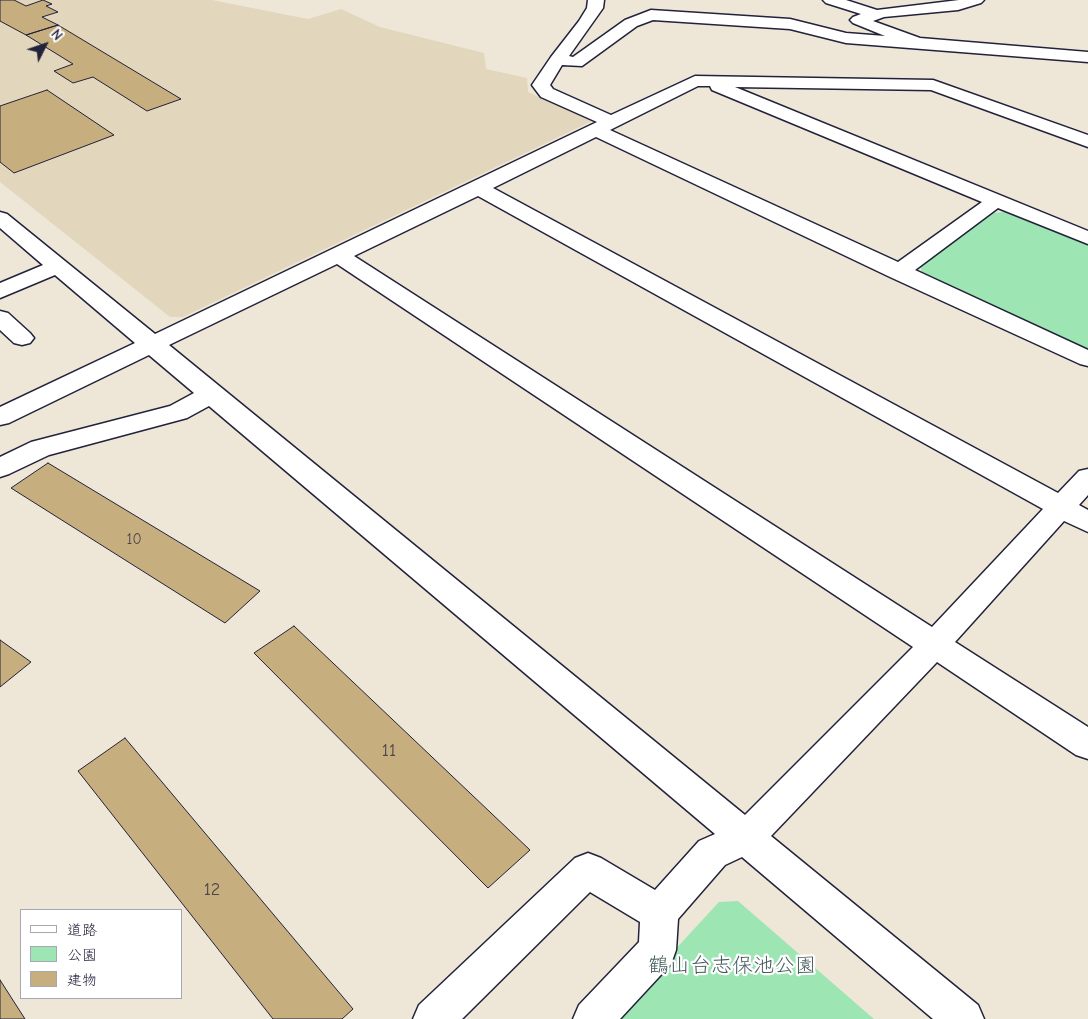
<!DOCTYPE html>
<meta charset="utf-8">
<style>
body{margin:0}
#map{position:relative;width:1088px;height:1019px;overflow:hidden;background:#eee7d8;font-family:"Comic Neue","Klee One",sans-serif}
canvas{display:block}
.legend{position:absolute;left:20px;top:909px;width:162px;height:90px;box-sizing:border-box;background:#fff;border:1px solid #a7a7b1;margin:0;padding:6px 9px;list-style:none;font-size:15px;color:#22223b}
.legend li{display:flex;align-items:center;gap:10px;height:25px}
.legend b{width:25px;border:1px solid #a7a7b1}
.north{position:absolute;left:20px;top:20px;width:50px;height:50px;-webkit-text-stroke:4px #fff;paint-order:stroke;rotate:49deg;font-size:14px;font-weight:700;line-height:20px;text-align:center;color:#22223b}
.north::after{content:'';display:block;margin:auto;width:18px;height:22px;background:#22223b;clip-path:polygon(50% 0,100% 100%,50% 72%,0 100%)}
</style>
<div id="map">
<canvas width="1088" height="1019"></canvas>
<ul class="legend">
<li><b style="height:6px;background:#fff"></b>道路</li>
<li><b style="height:14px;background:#9de5b3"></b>公園</li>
<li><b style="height:14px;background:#c7ae7e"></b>建物</li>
</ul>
<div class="north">N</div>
</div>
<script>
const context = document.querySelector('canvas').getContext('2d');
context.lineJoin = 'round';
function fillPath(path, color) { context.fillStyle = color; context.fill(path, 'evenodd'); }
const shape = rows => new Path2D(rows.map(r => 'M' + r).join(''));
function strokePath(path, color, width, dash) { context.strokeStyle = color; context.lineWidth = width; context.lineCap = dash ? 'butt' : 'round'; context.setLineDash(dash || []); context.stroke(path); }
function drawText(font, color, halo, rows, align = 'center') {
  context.font = font + ' "Comic Neue","Klee One",sans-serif'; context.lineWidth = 4.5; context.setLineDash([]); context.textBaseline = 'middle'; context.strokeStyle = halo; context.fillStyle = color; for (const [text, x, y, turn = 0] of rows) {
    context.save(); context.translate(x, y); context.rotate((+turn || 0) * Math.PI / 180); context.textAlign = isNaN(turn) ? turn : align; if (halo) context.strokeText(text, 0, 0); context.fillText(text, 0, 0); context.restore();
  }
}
fillPath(shape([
 [0,0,212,0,308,19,341,9,380,27,484,53,486,69,527,78,528,92,592,121,183,317,170,317,0,182]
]), '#e2d6bd');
fillPath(shape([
 [1011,211,1088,243,1088,350,922,274,920,264,994,213],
 [738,901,874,1019,611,1019,719,902]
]), '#9de5b3');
const building = shape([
 [0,0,14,0,26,6,43,0,52,4,46,6,58,12,42,17,58,25,26,35,0,21,0,0],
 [58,25,181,99,147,111,93,77,73,83,54,71,73,64,26,35,58,25],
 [47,90,114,135,14,173,0,162,0,106,47,90],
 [48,463,260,591,225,623,11,488,48,463],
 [294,626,530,850,488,888,254,653,294,626],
 [0,640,31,662,0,687,0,640],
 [125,738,353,1009,342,1019,273,1019,78,771,125,738],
 [0,980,25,1019,0,1019,0,980]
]);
fillPath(building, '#c7ae7e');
strokePath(building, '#22223b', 1);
const minor = shape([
 [588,0,604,0,603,8,569,56,573,57,625,20,651,10,790,19,846,33,885,36,853,23,850,20,853,17,861,14,826,3,823,0,846,0,877,10,959,0,984,0,981,3,958,10,884,17,873,21,920,38,1088,52,1088,62,846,43,790,29,653,20,637,26,582,66,562,65,550,85,553,89,611,115,695,76,933,80,1088,135,1088,147,931,90,735,87,1088,231,1088,244,998,208,915,270,1088,350,1088,366,1080,364,890,277,596,137,493,188,1058,493,1079,471,1088,469,1088,495,1079,505,1088,510,1088,532,1064,521,955,642,1088,727,1088,759,1076,755,937,662,771,836,978,1005,984,1019,933,1019,742,857,725,865,678,919,676,950,671,964,620,1019,573,1019,579,1005,639,942,640,922,590,892,462,1019,413,1019,419,1005,575,858,588,853,601,858,655,890,699,841,715,834,209,406,187,418,49,455,9,474,0,477,0,457,31,442,170,406,194,393,149,355,9,423,0,425,0,407,135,343,55,275,0,298,0,283,43,265,0,228,0,212,7,214,155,334,597,122,541,97,532,85,551,57,579,21,587,8,588,0],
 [698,86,710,86,712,90,982,202,898,262,610,130,698,86],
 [478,196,1043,509,932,627,354,256,478,196],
 [337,264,913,647,745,815,169,345,337,264],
 [0,311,8,313,30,333,34,338,30,343,22,345,14,343,0,330,0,311]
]);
strokePath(minor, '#22223b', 3);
fillPath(minor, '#fff');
drawText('15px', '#4b454c', null, [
 ["10",134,540]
]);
drawText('18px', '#4b454c', null, [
 ["11",389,751],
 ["12",212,890]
]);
drawText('21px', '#475c5f', '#fff', [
 ["鶴山台志保池公園",732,966]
]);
</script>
